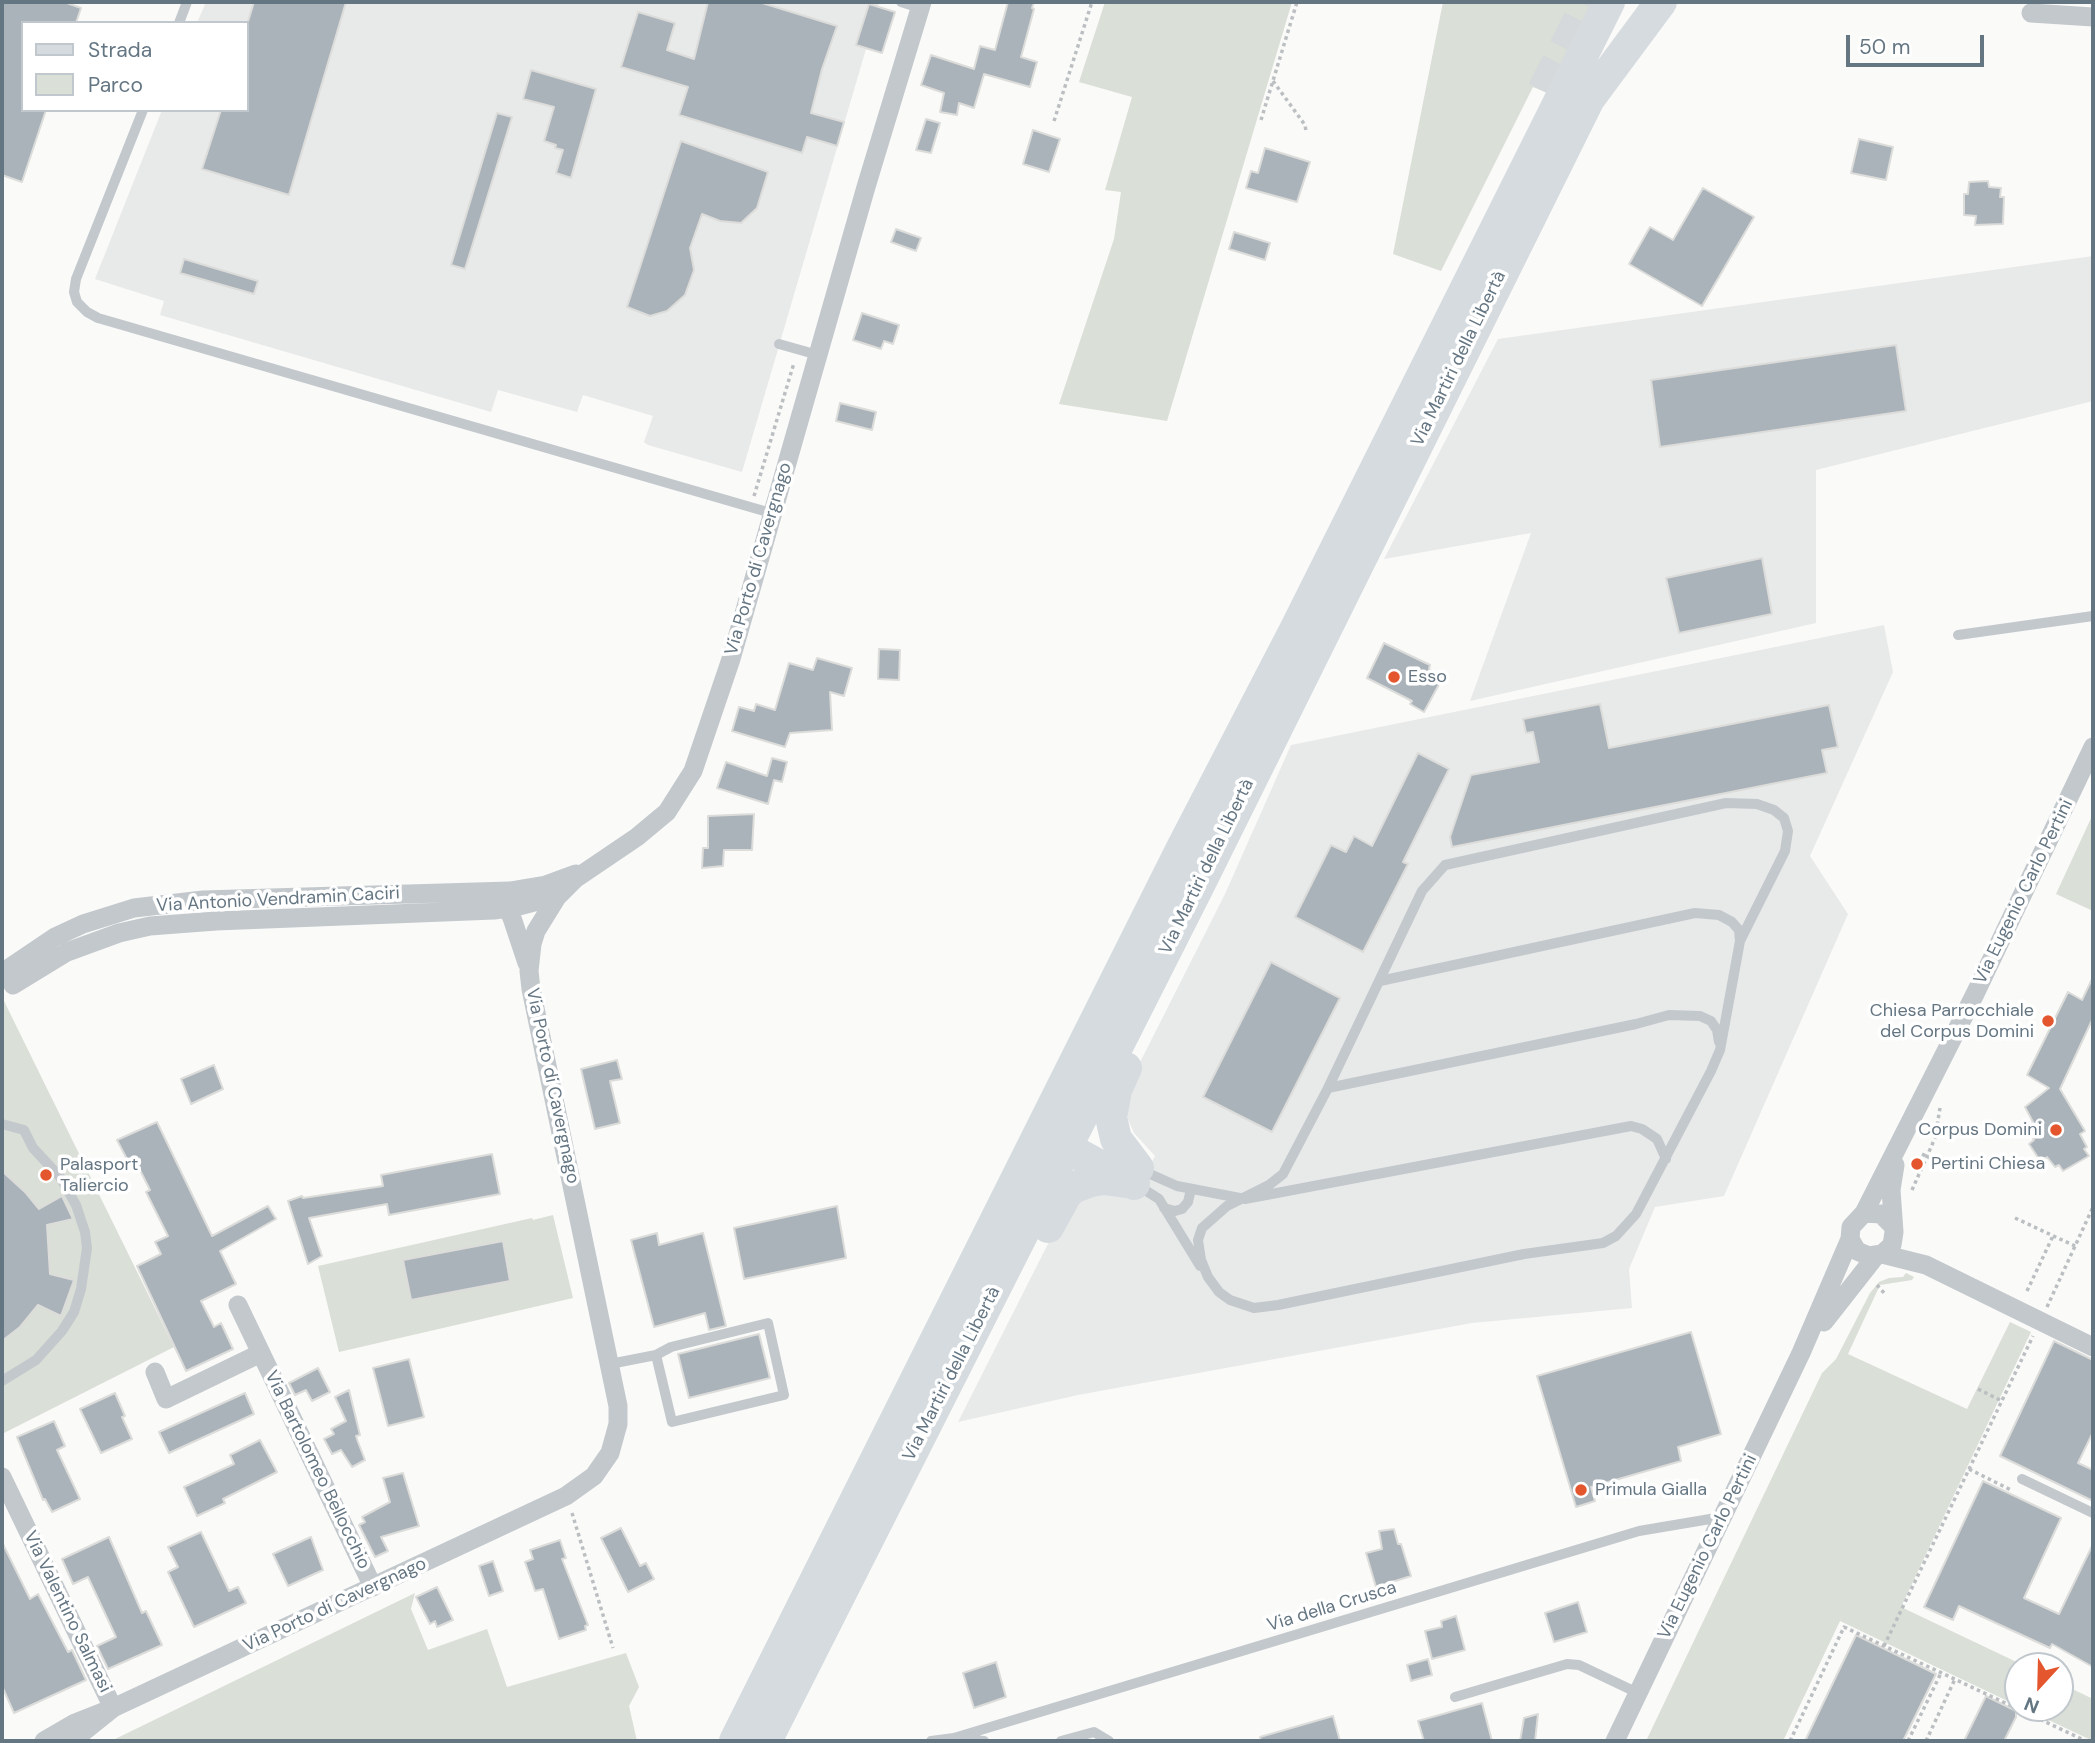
<!DOCTYPE html>
<meta charset="utf-8">
<style>
body{margin:0}
#map{position:relative;width:2095px;height:1743px;overflow:hidden;background:#fafaf8;font-family:"DM Sans",sans-serif}
canvas{display:block}
.frame{position:absolute;inset:0;border:4px solid #657683;pointer-events:none}
.legend{position:absolute;left:21px;top:21px;width:228px;height:91px;box-sizing:border-box;background:#fff;border:2px solid #c1c8cd;margin:0;padding:9px 12px;list-style:none;font-size:21px;color:#657683}
.legend li{display:flex;align-items:center;gap:14px;height:35px}
.legend b{width:35px;border:2px solid #c1c8cd}
.north{position:absolute;left:2004px;top:1652px;width:70px;height:70px;box-sizing:border-box;background:#fff;border:2px solid #c1c8cd;border-radius:50%;rotate:202deg;font-size:19px;font-weight:700;line-height:28px;text-align:center;color:#657683}
.north::after{content:'';display:block;margin:auto;width:24px;height:32px;background:#e4572e;clip-path:polygon(50% 0,100% 100%,50% 72%,0 100%)}
.scale{position:absolute;left:1846px;top:35px;width:138px;height:32px;box-sizing:border-box;border:4px solid #657683;border-top:0;padding-left:9px;font-size:21px;line-height:24px;white-space:nowrap;color:#657683;-webkit-text-stroke:5px #fff;paint-order:stroke}
</style>
<div id="map">
<canvas width="2095" height="1743"></canvas>
<div class="frame"></div>
<ul class="legend">
<li><b style="height:9px;background:#d6dbdf"></b>Strada</li>
<li><b style="height:19px;background:#dadfd7"></b>Parco</li>
</ul>
<div class="north">N</div>
<div class="scale">50 m</div>
</div>
<script>
const context = document.querySelector('canvas').getContext('2d');
context.lineJoin = 'round';
function fillPath(path, color) { context.fillStyle = color; context.fill(path, 'evenodd'); }
const shape = rows => new Path2D(rows.map(r => 'M' + r).join(''));
function strokePath(path, color, width, dash) { context.strokeStyle = color; context.lineWidth = width; context.lineCap = dash ? 'butt' : 'round'; context.setLineDash(dash || []); context.stroke(path); }
function drawText(font, color, halo, rows, align = 'center') {
  context.font = font + ' "DM Sans",sans-serif'; context.lineWidth = 7; context.setLineDash([]); context.textBaseline = 'middle'; context.strokeStyle = halo; context.fillStyle = color; for (const [text, x, y, turn = 0] of rows) {
    context.save(); context.translate(x, y); context.rotate((+turn || 0) * Math.PI / 180); context.textAlign = isNaN(turn) ? turn : align; if (halo) context.strokeText(text, 0, 0); context.fillText(text, 0, 0); context.restore();
  }
}
fillPath(shape([
 [206,2,879,2,878,8,895,12,882,53,866,49,742,472,648,445,644,442,653,416,583,395,577,412,498,390,491,412,160,315,164,301,95,279,162,110,247,110,247,23,197,23],
 [2093,256,2093,401,1816,470,1816,623,1470,701,1531,533,1384,559,1498,339],
 [1884,625,1893,672,1810,856,1848,914,1724,1196,1655,1207,1629,1269,1632,1308,1472,1323,1078,1395,958,1422,1064,1212,1088,1196,1118,1194,1132,1199,1155,1156,1134,1133,1128,1119,1124,1104,1127,1088,1225,894,1291,745]
]), '#e8e9e9');
fillPath(shape([
 [1105,2,1292,2,1167,421,1059,404,1114,239,1121,192,1105,190,1132,97,1079,82],
 [1443,2,1599,2,1552,95,1533,87,1441,271,1393,254],
 [2093,814,2093,911,2056,894],
 [4,1001,174,1347,2,1434,2,1003],
 [553,1215,573,1298,339,1352,318,1266,532,1218,533,1220],
 [1906,1273,1914,1277,1912,1280,1880,1285,1848,1354,1967,1409,2010,1322,2031,1332,1901,1607,2025,1666,2018,1666,2018,1706,1840,1621,1783,1741,1646,1741,1822,1373,1836,1359,1870,1293,1879,1282,1889,1278,1903,1277],
 [415,1593,411,1609,428,1650,487,1629,507,1687,626,1653,639,1687,629,1706,637,1741,111,1741],
 [2060,1683,2093,1699,2093,1741,2023,1708,2060,1708]
]), '#dadfd7');
const building = shape([
 [2,2,64,2,81,8,76,23,23,23,23,110,46,110,22,182,2,175,2,2],
 [254,2,346,2,289,195,202,169,221,110,247,110,247,25,254,2],
 [708,2,759,2,837,26,822,69,811,113,844,122,837,146,807,137,802,153,679,115,688,87,621,67,638,12,675,23,667,50,694,59,708,2],
 [1008,2,1034,2,1032,8,1034,9,1021,57,1037,62,1030,87,984,74,974,108,959,103,957,115,940,112,944,93,921,85,931,55,974,69,980,46,995,50,1008,2],
 [869,4,895,12,882,53,856,45,869,4],
 [531,70,596,89,571,178,556,173,563,150,555,148,556,145,544,141,554,107,523,99,531,70],
 [497,113,512,117,465,269,451,265,497,113],
 [926,119,940,123,931,153,916,150,926,119],
 [1033,130,1060,139,1049,172,1023,164,1033,130],
 [1859,139,1893,147,1886,180,1851,173,1859,139],
 [681,141,768,172,757,208,741,223,720,221,702,214,690,248,694,270,685,295,667,311,650,316,627,307,681,141],
 [1265,148,1310,162,1297,202,1246,188,1251,171,1258,173,1265,148],
 [1988,181,1989,187,2001,188,2000,197,2004,197,2003,224,1975,225,1976,216,1964,215,1964,194,1968,194,1969,182,1988,181],
 [1703,188,1754,217,1702,306,1629,264,1650,227,1673,240,1703,188],
 [896,229,921,238,916,251,891,242,896,229],
 [1234,232,1270,243,1265,260,1229,249,1234,232],
 [184,259,258,281,254,294,180,273,184,259],
 [862,313,899,325,893,344,884,341,881,349,853,340,862,313],
 [1896,345,1906,411,1660,447,1651,380,1896,345],
 [840,403,876,412,872,430,836,421,840,403],
 [1762,558,1772,614,1679,633,1666,578,1762,558],
 [1384,643,1430,665,1429,669,1443,677,1424,712,1410,704,1412,701,1367,678,1384,643],
 [879,649,900,650,899,680,878,679,879,649],
 [817,658,852,668,844,696,830,692,832,730,790,733,785,747,732,731,739,707,754,711,756,704,775,710,789,663,813,670,817,658],
 [1600,704,1609,748,1829,705,1838,747,1822,750,1827,773,1452,847,1450,837,1471,775,1539,762,1533,732,1526,733,1523,719,1600,704],
 [1418,753,1449,769,1403,862,1408,864,1363,952,1295,917,1331,845,1346,852,1354,836,1372,846,1418,753],
 [772,758,787,762,782,782,774,780,768,804,717,788,726,762,767,776,772,758],
 [754,814,752,850,724,850,723,866,702,868,703,848,708,848,708,816,754,814],
 [1271,962,1340,998,1272,1132,1203,1097,1271,962],
 [2093,977,2093,1018,2060,1089,2085,1131,2080,1134,2087,1147,2084,1149,2089,1156,2063,1171,2059,1165,2055,1167,2047,1157,2041,1162,2029,1144,2034,1140,2027,1129,2033,1122,2025,1107,2049,1088,2027,1075,2068,992,2082,1000,2093,977],
 [617,1060,622,1079,610,1081,620,1123,595,1129,581,1069,617,1060],
 [214,1065,223,1089,191,1104,181,1079,214,1065],
 [157,1122,212,1236,268,1206,276,1219,220,1251,236,1284,201,1301,214,1327,221,1323,233,1349,186,1371,137,1266,161,1254,155,1242,168,1236,146,1192,150,1190,134,1158,128,1161,117,1140,157,1122],
 [492,1154,500,1194,389,1215,387,1204,309,1218,322,1256,308,1264,288,1201,302,1196,303,1198,383,1186,381,1175,492,1154],
 [2,1171,26,1193,39,1209,62,1196,73,1219,47,1225,50,1274,74,1280,61,1316,38,1305,20,1327,2,1341,2,1171],
 [837,1206,846,1258,744,1279,734,1228,837,1206],
 [657,1233,659,1245,703,1233,726,1326,709,1330,705,1313,654,1327,631,1240,657,1233],
 [503,1241,510,1281,411,1300,403,1260,503,1241],
 [1691,1332,1721,1434,1678,1447,1681,1461,1591,1487,1595,1501,1576,1507,1537,1376,1691,1332],
 [759,1334,770,1378,689,1398,678,1354,759,1334],
 [2054,1341,2093,1360,2093,1432,2078,1463,2093,1470,2093,1501,2000,1456,2054,1341],
 [409,1359,424,1417,388,1426,373,1368,409,1359],
 [318,1368,330,1392,312,1401,306,1390,295,1395,289,1383,318,1368],
 [349,1390,360,1435,356,1436,358,1442,365,1460,352,1467,341,1450,332,1454,324,1439,334,1434,331,1429,346,1421,335,1397,349,1390],
 [115,1393,125,1416,122,1417,132,1439,101,1453,80,1409,115,1393],
 [245,1393,254,1414,169,1453,159,1432,245,1393],
 [54,1421,65,1446,57,1450,80,1499,52,1512,45,1499,43,1500,17,1437,54,1421],
 [260,1440,277,1472,223,1499,225,1503,197,1516,184,1487,234,1464,230,1455,260,1440],
 [403,1473,419,1526,381,1537,388,1551,375,1557,359,1525,365,1522,362,1517,390,1502,383,1478,403,1473],
 [1983,1481,2061,1518,2024,1598,2059,1614,2093,1544,2093,1667,2052,1644,2050,1648,1959,1606,1953,1620,1924,1607,1983,1481],
 [621,1528,640,1566,646,1563,654,1579,628,1592,601,1538,621,1528],
 [1394,1529,1398,1544,1401,1544,1411,1576,1376,1587,1366,1553,1382,1549,1379,1531,1394,1529],
 [201,1532,229,1591,238,1587,246,1603,194,1627,168,1572,178,1567,168,1547,201,1532],
 [109,1537,142,1613,146,1611,162,1645,108,1669,97,1646,116,1637,88,1577,73,1584,62,1559,109,1537],
 [311,1537,323,1570,288,1586,273,1554,311,1537],
 [560,1540,566,1558,562,1559,588,1625,585,1626,586,1630,559,1639,543,1589,535,1591,525,1562,533,1559,530,1550,560,1540],
 [2,1542,30,1599,38,1594,68,1652,72,1650,86,1680,14,1713,2,1686,2,1542],
 [493,1561,503,1591,489,1596,479,1566,493,1561],
 [437,1587,453,1620,437,1627,435,1621,430,1624,416,1597,437,1587],
 [1578,1602,1587,1632,1554,1642,1545,1613,1578,1602],
 [1456,1616,1465,1650,1432,1659,1425,1631,1442,1627,1441,1621,1456,1616],
 [1856,1635,1936,1674,1903,1741,1805,1741,1856,1635],
 [1428,1659,1432,1675,1411,1681,1407,1665,1428,1659],
 [996,1662,1006,1697,974,1708,963,1673,996,1662],
 [1986,1696,2016,1711,2016,1717,2004,1741,1964,1741,1986,1696],
 [1482,1703,1492,1741,1424,1741,1418,1721,1482,1703],
 [1538,1714,1535,1741,1520,1741,1524,1718,1538,1714],
 [1333,1716,1340,1741,1261,1741,1260,1737,1333,1716]
]);
fillPath(building, '#aab3b9');
strokePath(building, '#dcdcda', 2);
strokePath(shape([
 [1543,91,1588,2]
]), '#d5d9db', 32, [32, 16]);
strokePath(shape([
 [1273,81,1305,125,1306,131],
 [1261,120,1297,2],
 [1054,121,1092,2],
 [754,496,794,363],
 [1922,1154,1936,1161],
 [1912,1190,1935,1138,1940,1108],
 [2015,1218,2075,1246],
 [1877,1285,1885,1294],
 [2027,1291,2053,1236],
 [2047,1307,2093,1207],
 [1978,1389,2002,1401],
 [1969,1469,2011,1490],
 [572,1513,613,1648],
 [1884,1646,2033,1336],
 [1790,1741,1844,1627,2086,1741],
 [1908,1741,1941,1673],
 [1926,1741,1955,1679]
]), '#bbbfc2', 3.5, [3.5, 3.5]);
strokePath(shape([
 [901,2,920,8],
 [179,23,187,2],
 [143,110,76,279,74,292,77,302,87,312,98,318,771,513],
 [779,344,818,355],
 [1958,635,2093,616],
 [1380,981,1695,913,1719,915,1732,922,1739,930,1740,941,1720,1050,1711,1071,1636,1214,1616,1236,1603,1243,1524,1254,1278,1305,1254,1308,1230,1300,1219,1292,1208,1277,1201,1260,1198,1240,1202,1228,1227,1206,1269,1185,1283,1174,1328,1088,1422,891,1445,865,1726,803,1757,804,1774,810,1784,818,1788,831,1785,851,1740,941],
 [1328,1088,1636,1024,1669,1015,1700,1016,1711,1021,1717,1030,1719,1042],
 [2,1124,24,1130,33,1148,60,1177,76,1205,85,1232,87,1248,81,1289,74,1312,62,1331,36,1360,2,1381],
 [1141,1170,1177,1186,1245,1199,1631,1126,1642,1129,1657,1139,1666,1159],
 [1137,1185,1159,1199,1200,1266],
 [1164,1208,1175,1211,1182,1209,1188,1202,1191,1189],
 [610,1364,656,1355,671,1347,768,1323,784,1395,672,1422,656,1355],
 [2022,1479,2093,1513],
 [1455,1697,1567,1664,1579,1665,1638,1693],
 [954,1738,1639,1531,1722,1517],
 [931,1741,954,1738,984,1741],
 [1061,1741,1094,1732,1109,1741]
]), '#c3c8cc', 10);
strokePath(shape([
 [2031,13,2093,17],
 [503,899,512,918,527,963],
 [6,970,13,985,67,952,119,933,150,926,216,921,494,910,515,907,557,896],
 [2,973,55,937,83,924,134,908,203,900,510,891,546,885,576,874],
 [1864,1213,1975,994,2093,747],
 [1893,1226,1881,1214,1864,1213,1851,1227,1850,1239,1857,1251,1869,1256,1882,1254,1892,1245,1894,1232,1891,1190,1895,1165],
 [1882,1254,1926,1265,2093,1347],
 [238,1305,373,1587],
 [1824,1322,1875,1257],
 [155,1372,166,1399,261,1353],
 [2,1477,113,1708,75,1723,44,1741],
 [76,1741,83,1732,113,1708,566,1496,594,1476,610,1453,618,1424,618,1406,531,989,529,971,532,944,536,931,557,897,575,879,637,837,667,812,693,771,731,659,866,187,922,2],
 [1615,1741,1801,1353,1850,1239]
]), '#c3c8cc', 19);
strokePath(shape([
 [1126,1068,1116,1090,1111,1117,1116,1139,1138,1168],
 [1061,1128,1062,1139,1069,1149,1134,1184],
 [1048,1227,1065,1196,1072,1188,1091,1181,1104,1179,1126,1182],
 [735,1741,1181,850,1297,626,1609,2],
 [766,1741,1200,883,1589,99,1661,2]
]), '#d6dbdf', 32);
for (const [x, y, r, color] of [
 [1394,677,7,"#e4572e"],
 [2048,1021,7,"#e4572e"],
 [2056,1130,7,"#e4572e"],
 [1917,1164,7,"#e4572e"],
 [46,1175,7,"#e4572e"],
 [1581,1490,7,"#e4572e"]
]) { const dot = new Path2D(); dot.arc(x, y, r, 0, 2 * Math.PI); context.fillStyle = color; context.fill(dot); strokePath(dot, '#fff', 2.5); }
drawText('18px', '#657683', '#fff', [
 ["Via Martiri della Libertà",1459,359,-64],
 ["Via Porto di Cavergnago",759,559,-74],
 ["Via Martiri della Libertà",1207,867,-64],
 ["Via Eugenio Carlo Pertini",2024,892,-64],
 ["Via Antonio Vendramin Caciri",278,900,-3],
 ["Via Porto di Cavergnago",552,1086,78],
 ["Via Martiri della Libertà",952,1374,-63],
 ["Via Bartolomeo Bellocchio",317,1470,64],
 ["Via Eugenio Carlo Pertini",1708,1547,-64],
 ["Via Porto di Cavergnago",335,1605,-25],
 ["Via della Crusca",1332,1607,-17],
 ["Via Valentino Salmasi",67,1612,64]
]);
drawText('18px', '#657683', '#fff', [
 ["Esso",1408,677],
 ["Chiesa Parrocchiale",2034,1011,"right"],
 ["del Corpus Domini",2034,1032,"right"],
 ["Corpus Domini",2042,1130,"right"],
 ["Pertini Chiesa",1931,1164],
 ["Palasport",60,1165],
 ["Taliercio",60,1186],
 ["Primula Gialla",1595,1490]
], 'left');
</script>
